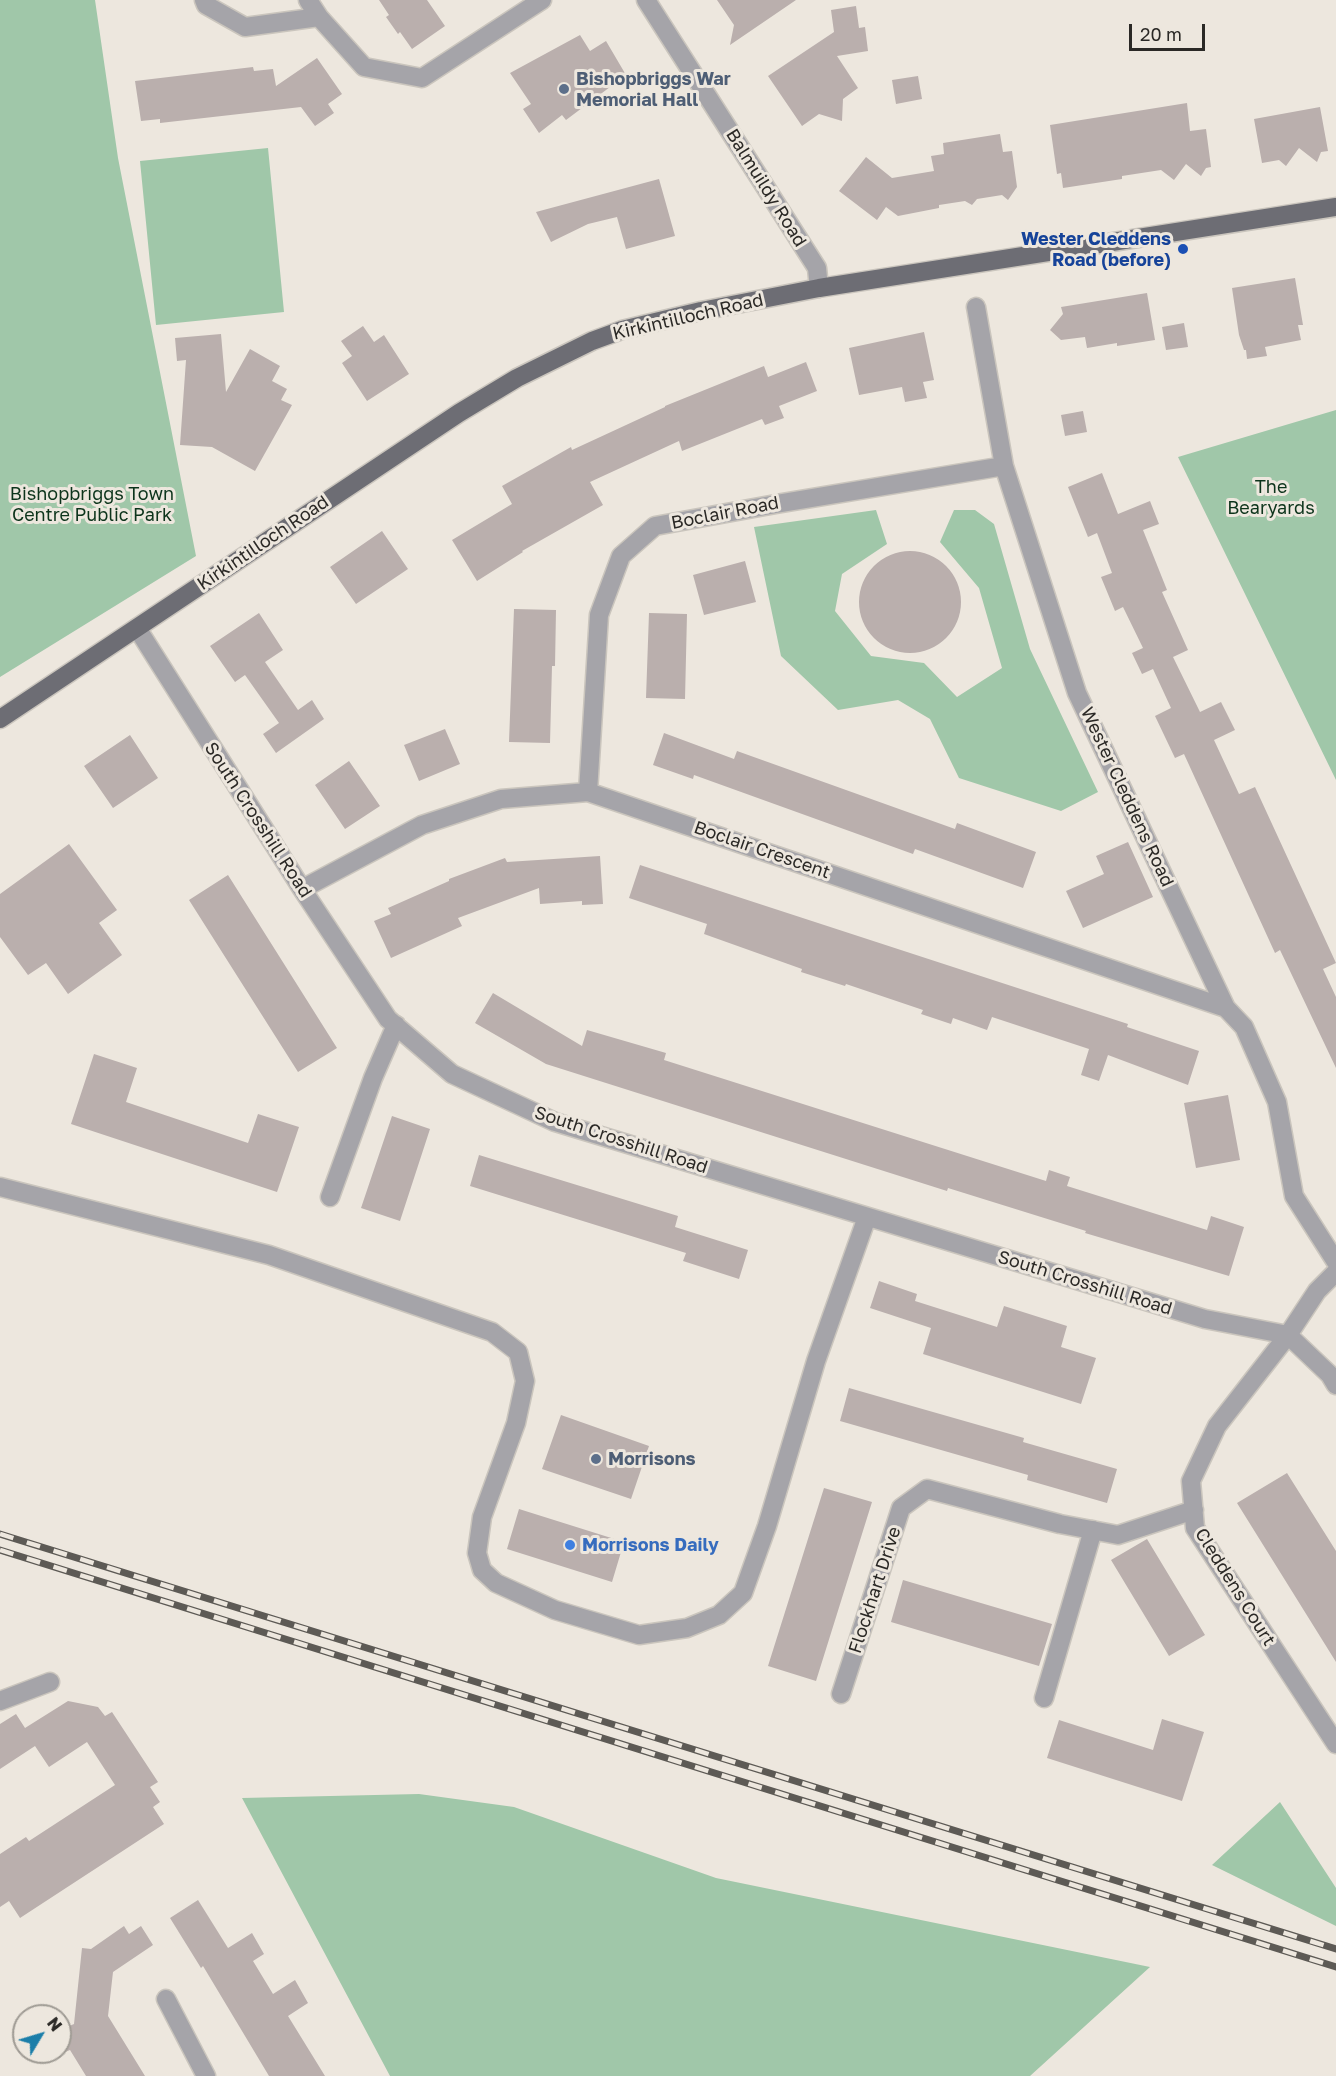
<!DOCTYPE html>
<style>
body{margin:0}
#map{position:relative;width:1336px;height:2076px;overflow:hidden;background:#ede7de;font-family:"Golos Text",sans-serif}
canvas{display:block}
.north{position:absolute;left:12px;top:2004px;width:60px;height:60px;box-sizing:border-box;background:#ede7de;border:2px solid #9f9b94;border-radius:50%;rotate:52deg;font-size:16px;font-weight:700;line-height:24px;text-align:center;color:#2b2926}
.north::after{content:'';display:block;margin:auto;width:21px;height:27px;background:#1b7ea9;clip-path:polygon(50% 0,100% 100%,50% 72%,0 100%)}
.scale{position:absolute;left:1129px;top:24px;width:76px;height:27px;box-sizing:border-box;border:3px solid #2b2926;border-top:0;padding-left:8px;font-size:18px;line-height:21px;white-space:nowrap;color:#2b2926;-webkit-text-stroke:4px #ede7de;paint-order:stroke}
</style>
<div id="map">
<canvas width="1336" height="2076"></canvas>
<div class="north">N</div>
<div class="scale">20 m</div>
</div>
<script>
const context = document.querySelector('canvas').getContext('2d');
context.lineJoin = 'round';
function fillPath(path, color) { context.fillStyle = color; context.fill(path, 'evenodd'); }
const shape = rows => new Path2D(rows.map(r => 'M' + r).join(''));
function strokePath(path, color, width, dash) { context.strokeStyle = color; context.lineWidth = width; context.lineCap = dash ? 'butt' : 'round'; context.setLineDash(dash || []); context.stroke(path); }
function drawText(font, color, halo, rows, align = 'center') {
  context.font = font + ' "Golos Text",sans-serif'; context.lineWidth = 6; context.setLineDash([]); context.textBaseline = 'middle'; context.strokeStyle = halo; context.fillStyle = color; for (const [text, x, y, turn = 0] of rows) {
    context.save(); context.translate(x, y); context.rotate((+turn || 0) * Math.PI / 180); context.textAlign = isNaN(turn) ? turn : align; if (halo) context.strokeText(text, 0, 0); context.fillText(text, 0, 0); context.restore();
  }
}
fillPath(shape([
 [0,0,95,0,118,158,196,556,0,677],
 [268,148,284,312,156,325,140,161],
 [1336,410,1336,780,1178,457],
 [876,510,887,544,842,574,835,611,871,656,924,663,957,697,1002,668,979,588,940,542,954,510,975,510,994,524,1030,649,1098,792,1061,811,959,778,930,719,898,700,838,710,781,656,754,527],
 [419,1794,514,1807,716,1878,1150,1967,1030,2076,390,2076,242,1798],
 [1280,1802,1336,1888,1336,1926,1212,1865]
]), '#a0c7a9');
fillPath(shape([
 [379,0,427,0,445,26,412,49,400,32,398,34,386,17,389,15],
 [717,0,796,0,730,45,734,25],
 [856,6,859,28,865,27,868,51,837,56,858,88,843,99,842,121,819,114,802,126,768,76,834,32,831,10],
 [580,35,590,51,606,41,626,75,566,120,562,115,539,133,523,109,531,104,510,73],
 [317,58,342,94,328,104,334,113,315,126,301,107,160,123,160,119,141,121,135,81,253,67,254,71,273,69,276,86],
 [918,76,922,99,896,104,892,80],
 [1187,103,1190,131,1206,129,1211,167,1206,168,1201,176,1186,164,1174,180,1161,170,1122,176,1122,179,1063,188,1061,173,1057,174,1050,125],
 [1320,107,1328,151,1321,152,1317,162,1299,148,1286,166,1279,160,1262,163,1254,119],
 [1000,134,1003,152,1012,151,1017,187,1008,200,1002,195,977,199,972,205,965,201,939,205,939,208,898,216,886,207,877,220,839,191,866,157,892,178,934,171,931,156,944,154,943,143],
 [659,179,675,236,626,249,617,217,588,224,551,242,536,212],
 [1295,278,1303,325,1298,325,1301,340,1265,347,1267,356,1247,359,1246,350,1244,350,1239,335,1232,288],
 [1147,293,1155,340,1117,346,1117,343,1087,348,1085,337,1061,340,1050,330,1063,314,1061,307],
 [1184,323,1188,347,1166,350,1162,327],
 [363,326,374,342,384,335,409,374,367,401,342,363,352,356,341,341],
 [924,332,934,380,923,382,927,398,905,402,902,387,859,395,849,348],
 [221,334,226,392,250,349,280,366,272,381,287,389,281,400,292,405,255,471,212,447,180,445,186,360,177,361,175,338],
 [806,362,817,391,779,406,784,418,765,425,762,419,682,451,679,441,590,482,603,505,522,551,523,552,477,581,452,540,512,504,502,486,571,447,572,450,665,407,665,406,764,366,768,377],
 [1083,411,1087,432,1065,436,1061,415],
 [1102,473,1118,514,1150,501,1159,524,1143,530,1167,590,1162,592,1188,650,1173,657,1200,712,1221,702,1235,730,1214,740,1239,794,1255,787,1336,963,1323,969,1336,997,1336,1068,1280,950,1275,953,1184,754,1175,758,1155,716,1171,708,1153,669,1142,674,1132,653,1143,648,1123,607,1115,611,1101,577,1112,573,1097,533,1088,537,1068,487],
 [382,531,408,569,356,604,330,567],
 '859 602a51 51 0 1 1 102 0a51 51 0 1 1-102 0Z',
 [745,561,756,602,704,615,693,575],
 [514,609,556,610,555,666,552,666,550,743,509,742],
 [259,613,283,650,265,662,298,710,312,700,324,719,276,753,263,734,279,723,245,675,235,682,210,646],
 [649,613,687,614,685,699,646,698],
 [445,729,460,764,419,781,404,745],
 [664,733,734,759,737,751,955,829,957,823,1036,852,1023,888,915,849,913,854,694,775,693,779,653,765],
 [130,735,158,778,113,808,84,766],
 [349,761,380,806,345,829,315,785],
 [1128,842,1153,897,1083,928,1066,891,1104,874,1096,856],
 [69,844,117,910,99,923,122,955,68,994,46,963,28,975,0,937,0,894],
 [600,856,603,904,582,905,582,901,540,904,539,888,458,918,462,926,391,958,374,921,391,914,388,908,449,881,449,879,505,858,507,862],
 [640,865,1128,1024,1127,1027,1199,1051,1188,1085,1108,1055,1099,1081,1081,1075,1089,1049,992,1017,987,1030,953,1018,951,1024,921,1014,923,1010,846,984,845,986,801,972,802,969,704,934,707,924,629,898],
 [228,875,337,1048,298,1072,189,900],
 [493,993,582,1046,587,1030,666,1053,664,1060,1046,1181,1049,1170,1070,1177,1067,1186,1207,1230,1211,1216,1244,1227,1229,1276,1085,1233,1086,1231,948,1188,947,1191,546,1064,475,1023],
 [94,1054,137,1068,126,1102,248,1143,258,1114,299,1127,277,1192,71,1124],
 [1228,1095,1240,1160,1196,1168,1184,1103],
 [392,1116,430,1129,400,1221,361,1208],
 [479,1155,678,1216,675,1227,748,1250,739,1279,683,1261,686,1253,470,1186],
 [879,1281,917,1294,915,1301,997,1327,1004,1306,1067,1326,1061,1347,1096,1358,1081,1404,923,1354,931,1328,870,1308],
 [849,1388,1024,1438,1023,1442,1117,1469,1107,1503,1027,1480,1028,1475,840,1421],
 [561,1415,649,1446,631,1499,542,1469],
 [1287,1473,1336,1551,1336,1662,1237,1503],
 [824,1488,872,1502,816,1681,768,1666],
 [519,1509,624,1542,612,1582,507,1549],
 [1147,1539,1205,1635,1169,1656,1111,1560],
 [903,1580,1052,1624,1039,1666,891,1622],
 [68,1701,98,1707,105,1716,112,1712,158,1782,150,1787,160,1802,153,1807,164,1824,20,1918,9,1901,0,1907,0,1854,26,1837,29,1841,115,1785,87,1742,49,1767,35,1746,0,1769,0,1724,16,1714,25,1728],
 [1162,1719,1204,1732,1182,1801,1047,1758,1059,1720,1153,1750],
 [198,1900,228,1948,252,1933,264,1954,253,1961,273,1994,295,1980,308,2003,288,2016,325,2076,269,2076,203,1966,201,1968,170,1918],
 [124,1926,129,1934,141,1926,153,1945,113,1972,108,2016,145,2076,86,2076,70,2050,60,2054,60,2030,74,2024,82,1948,91,1949]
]), '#baafad');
const minor = shape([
 [204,0,206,5,245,27,319,17],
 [308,0,319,17,364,67,422,78,542,0],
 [646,0,817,268,819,288],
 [976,307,1004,466,1077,693,1226,1008,1244,1027,1277,1102,1294,1196,1336,1262],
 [137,628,302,889,388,1019,452,1074,555,1122,1205,1319,1288,1335],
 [588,792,599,615,621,556,655,526,776,504,1004,466],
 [302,889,422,825,501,799,588,792,1226,1008],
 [0,1187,269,1255,492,1332,518,1352,525,1381,516,1423,482,1517,477,1553,482,1570,496,1583,555,1610,639,1635,687,1628,719,1615,743,1593,767,1526,816,1361,867,1217],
 [330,1197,373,1078,396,1025],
 [1336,1272,1317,1291,1288,1335,1217,1426,1191,1481,1195,1528,1336,1744],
 [1288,1335,1330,1375,1336,1385],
 [841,1694,901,1508,927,1489,1060,1524,1118,1535,1194,1510],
 [1044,1698,1093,1530],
 [0,1701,50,1682],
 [166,1999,206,2076]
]);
const major = shape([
 [0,719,459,413,517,378,592,341,622,330,701,311,819,288,1336,207]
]);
strokePath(minor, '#cac5bd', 21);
strokePath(major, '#cac5bd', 21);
strokePath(minor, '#a5a4a9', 18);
strokePath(major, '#6d6d74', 18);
const rail = shape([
 [0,1534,1336,1949],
 [0,1550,1336,1967]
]);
strokePath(rail, '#5d5a55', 7);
strokePath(rail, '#ede7de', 4.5, [14]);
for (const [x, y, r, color] of [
 [564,89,6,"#5c6f8a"],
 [1183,249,6,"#1a4fb4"],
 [596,1459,6,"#5c6f8a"],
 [570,1545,6,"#3f7fe0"]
]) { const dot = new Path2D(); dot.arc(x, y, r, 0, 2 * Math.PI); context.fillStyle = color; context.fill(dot); strokePath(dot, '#ede7de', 2); }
drawText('bold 18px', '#4e5e75', '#ede7de', [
 ["Bishopbriggs War",576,79],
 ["Memorial Hall",576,100],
 ["Morrisons",608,1459]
], 'left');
drawText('18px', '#2b2926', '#ede7de', [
 ["Balmuildy Road",766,188,58],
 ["Kirkintilloch Road",688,317,-13],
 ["Boclair Road",725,513,-11],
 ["Kirkintilloch Road",263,543,-34],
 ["Wester Cleddens Road",1127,797,65],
 ["South Crosshill Road",258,820,57],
 ["Boclair Crescent",762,850,19],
 ["South Crosshill Road",621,1140,18],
 ["South Crosshill Road",1085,1283,17],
 ["Cleddens Court",1235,1587,58],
 ["Flockhart Drive",875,1590,-72]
]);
drawText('bold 18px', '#164399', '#ede7de', [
 ["Wester Cleddens",1171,239],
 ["Road (before)",1171,260]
], 'right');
drawText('18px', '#0c341b', '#ede7de', [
 ["The",1271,487],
 ["Bearyards",1271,508],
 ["Bishopbriggs Town",92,494],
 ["Centre Public Park",92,515]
]);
drawText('bold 18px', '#366cbe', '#ede7de', [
 ["Morrisons Daily",582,1545]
], 'left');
</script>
